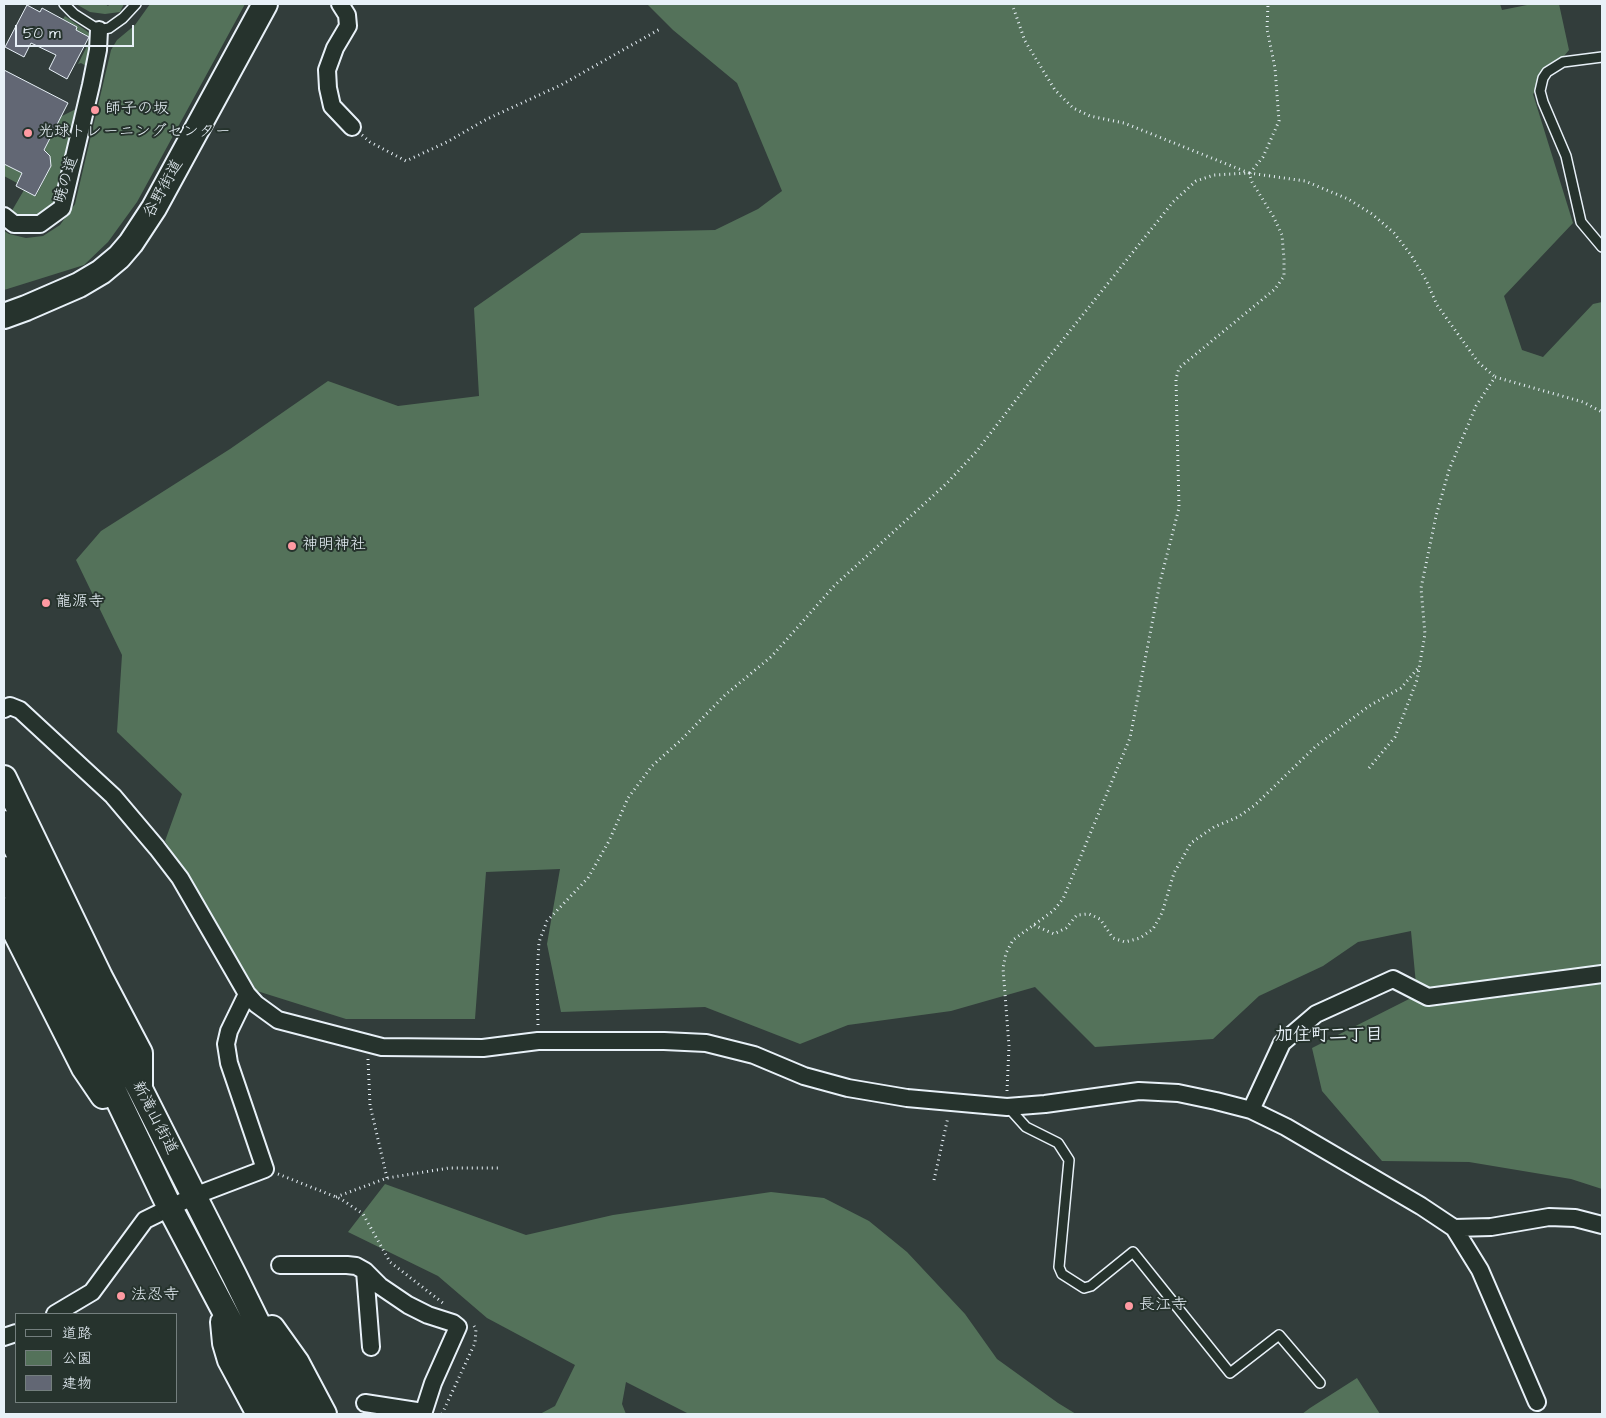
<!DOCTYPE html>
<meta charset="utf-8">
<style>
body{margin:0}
#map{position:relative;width:1606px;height:1418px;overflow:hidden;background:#323d3b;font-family:"Architects Daughter","Klee One",sans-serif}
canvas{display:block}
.frame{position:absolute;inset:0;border:5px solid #e8f1f8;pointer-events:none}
.legend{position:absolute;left:15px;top:1313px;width:162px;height:90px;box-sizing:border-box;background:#26332d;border:1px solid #747f7e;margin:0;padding:6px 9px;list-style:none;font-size:15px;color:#e8f1f8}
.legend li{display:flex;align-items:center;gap:10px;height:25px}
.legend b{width:25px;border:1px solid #747f7e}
.scale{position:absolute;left:15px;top:25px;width:119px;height:22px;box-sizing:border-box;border:2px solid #e8f1f8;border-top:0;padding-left:6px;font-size:15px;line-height:18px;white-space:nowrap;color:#e8f1f8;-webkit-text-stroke:4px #26332d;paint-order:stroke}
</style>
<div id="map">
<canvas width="1606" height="1418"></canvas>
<div class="frame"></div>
<ul class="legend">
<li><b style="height:6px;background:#26332d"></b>道路</li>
<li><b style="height:14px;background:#54725a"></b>公園</li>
<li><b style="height:14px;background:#626774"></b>建物</li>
</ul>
<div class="scale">50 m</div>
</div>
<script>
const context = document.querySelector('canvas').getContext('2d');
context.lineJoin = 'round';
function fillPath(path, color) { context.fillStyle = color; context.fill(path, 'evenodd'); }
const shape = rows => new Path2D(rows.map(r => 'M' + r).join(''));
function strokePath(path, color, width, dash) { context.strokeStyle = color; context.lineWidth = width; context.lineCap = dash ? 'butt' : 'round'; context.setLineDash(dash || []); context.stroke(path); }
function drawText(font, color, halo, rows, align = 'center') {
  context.font = font + ' "Architects Daughter","Klee One",sans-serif'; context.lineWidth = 4; context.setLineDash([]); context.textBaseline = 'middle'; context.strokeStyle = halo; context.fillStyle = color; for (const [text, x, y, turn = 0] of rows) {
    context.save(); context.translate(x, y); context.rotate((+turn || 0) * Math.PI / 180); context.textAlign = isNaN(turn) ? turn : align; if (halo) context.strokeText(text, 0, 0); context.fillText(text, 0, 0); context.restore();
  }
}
fillPath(shape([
 [76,4,105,4,108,6,110,4,124,4,120,12,105,14,90,12],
 [150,4,245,4,137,202,108,242,84,265,4,290,4,231,9,234,26,238,43,236,60,225,75,204,111,50,117,40,135,25],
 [647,4,1500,4,1502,10,1532,4,1559,4,1569,50,1533,94,1573,223,1504,296,1522,350,1543,357,1593,304,1602,302,1602,1189,1571,1179,1469,1162,1382,1161,1322,1091,1312,1048,1417,995,1411,931,1358,942,1323,966,1259,996,1213,1039,1095,1047,1035,987,951,1011,848,1025,800,1044,705,1007,561,1012,547,944,560,869,486,872,475,1019,346,1019,257,991,165,841,182,794,117,732,122,655,76,560,101,531,230,449,328,381,398,406,479,396,474,308,581,233,715,230,758,209,782,191,737,83,673,30],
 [65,16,88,32,92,37,88,67,81,63,78,64,90,40,76,30,77,27,63,19],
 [78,108,57,201,40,216,29,219,10,214,24,190,36,196,51,166,50,156,44,149,60,117],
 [4,164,22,173,17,183,4,176],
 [385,1184,526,1235,613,1215,771,1192,824,1198,869,1221,907,1252,965,1314,997,1359,1058,1403,1076,1414,689,1414,626,1382,622,1404,626,1414,540,1414,555,1406,575,1365,487,1318,438,1276,348,1232],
 [1357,1378,1380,1414,1302,1414,1310,1408]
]), '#54725a');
const building = shape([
 [27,5,40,12,42,8,77,27,76,30,89,37,67,79,49,69,56,55,31,43,24,57,5,47,27,5],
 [4,70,68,103,44,150,50,156,51,166,35,196,16,186,22,173,4,164,4,70]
]);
fillPath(building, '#626774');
strokePath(building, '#e8f1f8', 1);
const lane = shape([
 [64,4,74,14,99,30,109,28,123,18,136,4],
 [1602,57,1563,62,1547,72,1543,78,1540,91,1543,102,1566,156,1581,222,1602,247],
 [1008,1107,1026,1127,1058,1143,1069,1160,1059,1267,1062,1274,1084,1288,1091,1286,1133,1252,1230,1373,1279,1335,1320,1383]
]);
const street = shape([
 [340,4,347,15,348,26,335,48,327,70,328,88,332,106,352,127],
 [4,216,14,224,40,224,62,208,91,85,98,50,99,30],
 [4,709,10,706,20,710,113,796,157,848,180,878,247,994,256,1004,278,1020,382,1047,483,1048,538,1041,664,1041,706,1043,754,1055,804,1076,848,1088,907,1098,1007,1107,1045,1104,1139,1091,1178,1093,1216,1101,1251,1110,1286,1127,1421,1206,1454,1228,1480,1270,1537,1402],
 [1251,1110,1282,1043,1316,1014,1393,979,1428,997,1602,974],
 [1454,1228,1491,1227,1549,1217,1575,1218,1602,1225],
 [280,1265,347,1265,356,1266,365,1271,371,1347],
 [365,1271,380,1286,408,1305,428,1315,453,1323,458,1327,433,1383,423,1414],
 [55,1314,92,1292,145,1220,194,1196,265,1169,229,1063,226,1044,229,1031,247,994],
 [4,1337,16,1333],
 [365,1403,423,1412]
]);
const secondary = shape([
 [4,316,26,308,79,285,101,272,119,257,131,243,154,208,265,4],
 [4,778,100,977,140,1053,140,1087],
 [4,823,49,918,140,1089,234,1275,302,1414],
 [4,869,61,981,170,1208,279,1414],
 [4,910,84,1068,103,1096],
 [223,1322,225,1343,230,1360,259,1414],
 [272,1328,297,1363,324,1414]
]);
strokePath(lane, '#e8f1f8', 12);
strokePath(street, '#e8f1f8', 20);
strokePath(secondary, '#e8f1f8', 28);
strokePath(shape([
 [362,135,370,142,406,161,447,142,487,119,561,85,660,29],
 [1250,173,1263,157,1279,121,1275,68,1267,29,1268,4],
 [1369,768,1395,737,1417,680,1425,634,1421,588,1436,516,1449,470,1476,406,1495,377,1583,402,1602,412],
 [1034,925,1054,934,1066,928,1077,915,1089,914,1100,919,1113,938,1125,942,1140,938,1153,929,1162,913,1174,873,1191,843,1214,827,1238,817,1255,805,1315,747,1369,706,1401,688,1419,667],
 [538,1025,537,977,539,942,547,921,588,878,609,841,628,798,652,766,681,740,725,695,772,656,835,585,946,484,976,452,1053,352,1173,202,1196,181,1214,175,1249,173,1305,181,1348,199,1372,214,1394,233,1411,255,1426,280,1437,305,1478,362,1495,377],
 [368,1059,370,1105,387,1178],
 [1007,1091,1009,1046,1003,968,1006,953,1013,940,1053,911,1063,899,1130,738,1160,582,1179,508,1176,379,1179,368,1275,289,1284,276,1284,259,1282,235,1273,216,1252,182,1249,173,1124,123,1090,116,1073,108,1055,90,1025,41,1012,4],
 [278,1174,341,1199,363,1214,390,1262,443,1303],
 [934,1180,948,1117],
 [336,1197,387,1178,449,1168,498,1168],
 [442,1414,475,1343,476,1329,474,1326]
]), '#e8f1f8', 3, [1, 4]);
strokePath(lane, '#26332d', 9);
strokePath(street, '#26332d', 16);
strokePath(secondary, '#26332d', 24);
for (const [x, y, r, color] of [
 [95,110,5,"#ff9aa2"],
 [28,133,5,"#ff9aa2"],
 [292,546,5,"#ff9aa2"],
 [46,603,5,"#ff9aa2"],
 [121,1296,5,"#ff9aa2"],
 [1129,1306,5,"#ff9aa2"]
]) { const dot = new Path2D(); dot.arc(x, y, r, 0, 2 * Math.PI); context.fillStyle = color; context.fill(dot); strokePath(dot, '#26332d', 2); }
drawText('16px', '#e8f1f8', '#26332d', [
 ["師子の坂",105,110],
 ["光球トレーニングセンター",38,133],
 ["神明神社",302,546],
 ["龍源寺",56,603],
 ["法忍寺",131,1296],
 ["長江寺",1139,1306]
], 'left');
drawText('16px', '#e8f1f8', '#26332d', [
 ["暁の道",67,180,-73],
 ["谷野街道",164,189,-61],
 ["新滝山街道",154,1118,63]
]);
drawText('bold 18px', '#e8f1f8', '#26332d', [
 ["加住町二丁目",1329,1036]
]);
</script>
